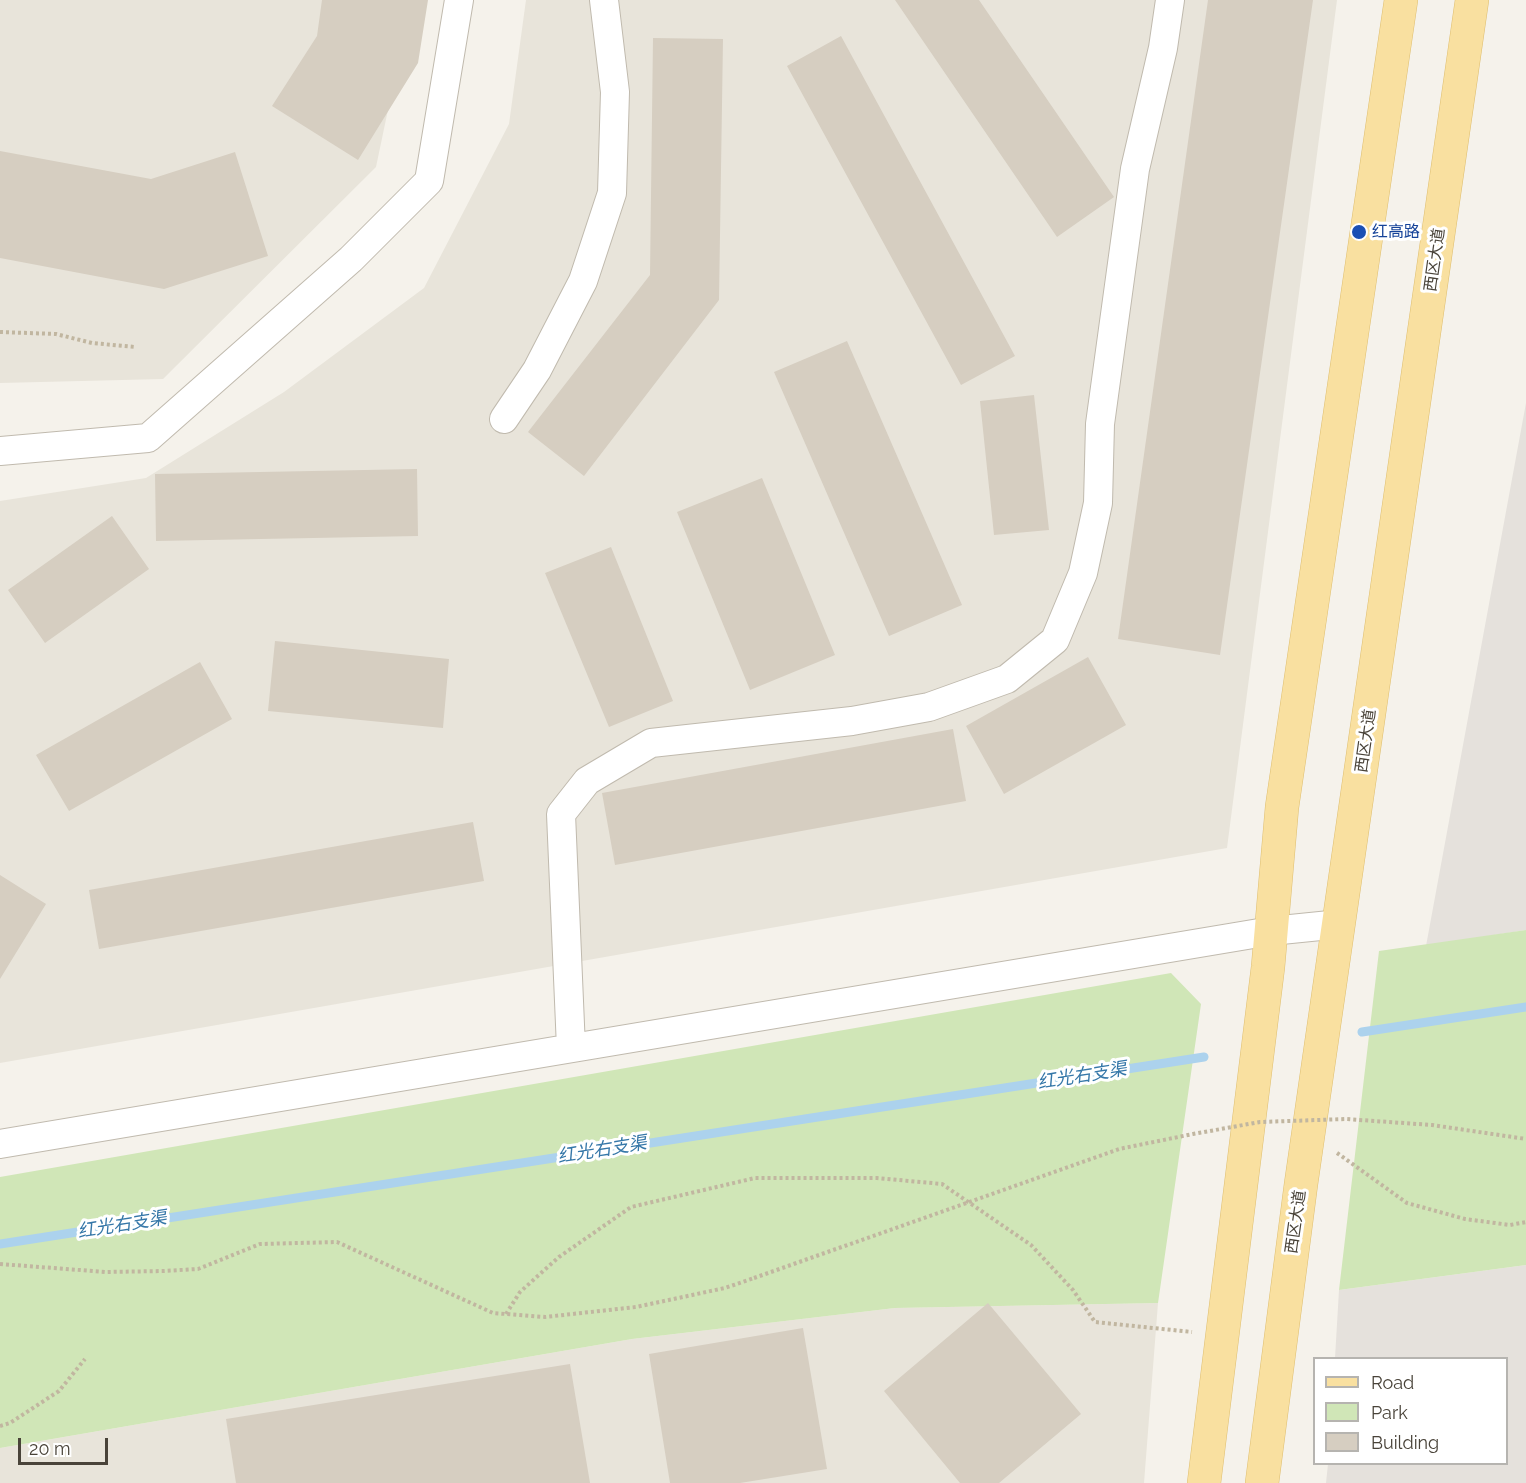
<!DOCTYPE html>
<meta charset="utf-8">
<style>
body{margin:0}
#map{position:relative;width:1526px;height:1483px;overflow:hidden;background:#f5f2eb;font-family:Raleway,sans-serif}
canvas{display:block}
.legend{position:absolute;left:1313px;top:1357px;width:195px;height:108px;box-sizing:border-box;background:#fff;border:2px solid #b6b4b0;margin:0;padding:8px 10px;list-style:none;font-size:18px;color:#494339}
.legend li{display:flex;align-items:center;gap:12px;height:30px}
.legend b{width:30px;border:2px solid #b6b4b0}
.scale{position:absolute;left:18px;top:1438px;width:90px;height:27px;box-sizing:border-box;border:3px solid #494339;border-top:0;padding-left:8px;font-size:18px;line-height:21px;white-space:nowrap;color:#494339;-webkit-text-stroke:4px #fff;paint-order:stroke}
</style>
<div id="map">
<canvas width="1526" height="1483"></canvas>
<ul class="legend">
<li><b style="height:8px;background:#f9e0a0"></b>Road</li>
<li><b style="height:16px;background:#d0e6b7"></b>Park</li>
<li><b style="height:16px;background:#d6cec1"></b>Building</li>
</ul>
<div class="scale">20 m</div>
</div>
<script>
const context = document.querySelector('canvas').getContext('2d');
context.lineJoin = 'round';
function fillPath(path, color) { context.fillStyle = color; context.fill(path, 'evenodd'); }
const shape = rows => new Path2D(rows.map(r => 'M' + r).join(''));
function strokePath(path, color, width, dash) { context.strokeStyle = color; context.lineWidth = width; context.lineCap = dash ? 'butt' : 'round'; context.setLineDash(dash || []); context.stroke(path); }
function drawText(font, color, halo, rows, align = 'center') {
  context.font = font + ' Raleway,"Noto Sans SC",sans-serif'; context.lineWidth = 6; context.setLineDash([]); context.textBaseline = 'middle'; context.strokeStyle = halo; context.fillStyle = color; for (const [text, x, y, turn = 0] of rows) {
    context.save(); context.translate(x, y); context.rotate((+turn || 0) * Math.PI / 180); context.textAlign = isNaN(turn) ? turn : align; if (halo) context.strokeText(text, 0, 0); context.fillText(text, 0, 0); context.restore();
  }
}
fillPath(shape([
 [0,0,411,0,376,167,163,379,0,383],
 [526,0,1337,0,1227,848,0,1063,0,501,146,478,284,392,424,288,509,124],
 [1158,1303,1144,1483,0,1483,0,1448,632,1339,895,1308]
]), '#e8e4da');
fillPath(shape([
 [1526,403,1526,930,1426,946],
 [1526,1265,1526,1483,1326,1483,1328,1464,1506,1464,1506,1358,1335,1358,1339,1290]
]), '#e5e1dc');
fillPath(shape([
 [1526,930,1526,1265,1339,1290,1379,951],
 [1171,973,1201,1004,1158,1303,895,1308,632,1339,0,1448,0,1177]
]), '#d0e6b7');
strokePath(shape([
 [1362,1032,1526,1007],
 [0,1244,1204,1057]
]), '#acd2ed', 9);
fillPath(shape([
 [322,0,428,0,418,63,358,160,272,106,317,36],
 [895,0,979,0,1114,197,1057,237],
 [1208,0,1313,0,1220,655,1118,639],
 [841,36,1015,356,961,385,787,66],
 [653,38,723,39,719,300,584,476,528,432,650,275],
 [0,151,151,179,235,152,268,256,164,289,0,258],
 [847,341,962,605,889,636,774,372],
 [1034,395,1049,530,994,535,980,401],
 [417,469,418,536,156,541,155,474],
 [762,478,835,655,750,690,677,512],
 [112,516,149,569,45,643,8,590],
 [611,547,673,701,609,727,545,573],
 [275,641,449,659,443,728,268,711],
 [1088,657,1126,725,1004,794,966,726],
 [200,662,232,719,69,811,36,755],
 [953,729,966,801,615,865,602,793],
 [473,822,484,881,99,949,89,890],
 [0,875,46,904,0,979],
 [988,1303,1081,1414,999,1483,960,1483,884,1391],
 [803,1328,827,1469,740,1483,670,1483,649,1354],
 [570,1364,590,1483,236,1483,226,1419]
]), '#d6cec1');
const minor = shape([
 [504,419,537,370,583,281,612,193,615,92,604,0],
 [0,451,148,438,351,259,429,181,459,0],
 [571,1048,561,814,587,781,651,743,852,721,929,707,1007,679,1055,640,1083,573,1098,503,1100,424,1135,169,1163,48,1170,0],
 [0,1144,1271,931,1340,924]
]);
const primary = shape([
 [1204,1483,1268,967,1282,807,1401,0],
 [1262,1483,1301,1184,1472,0]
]);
strokePath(minor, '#c0baae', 30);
strokePath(primary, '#debe70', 34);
strokePath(shape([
 [0,332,56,334,92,343,135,347],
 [1337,1153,1407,1203,1465,1219,1510,1225,1526,1222],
 [0,1264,106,1272,163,1271,198,1269,260,1244,337,1242,493,1313,545,1317,636,1307,725,1288,754,1278],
 [506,1314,520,1292,559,1257,631,1207,755,1178,877,1178,942,1184,1031,1245,1073,1290,1095,1322,1192,1332],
 [0,1426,10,1423,59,1391,85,1359]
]), '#c1b6a0', 4, [3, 3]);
strokePath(minor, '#fff', 28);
strokePath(primary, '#f9e0a0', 33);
strokePath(shape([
 [754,1278,1119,1149,1193,1134,1260,1122,1346,1119,1432,1125,1526,1139]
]), '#c1b6a0', 4, [3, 3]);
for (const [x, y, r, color] of [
 [1359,232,8,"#1a4fb4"]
]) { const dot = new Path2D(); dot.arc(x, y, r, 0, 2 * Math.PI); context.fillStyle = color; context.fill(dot); strokePath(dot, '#fff', 2); }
drawText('16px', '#164399', '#fff', [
 ["红高路",1372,232]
], 'left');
drawText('16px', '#494339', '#fff', [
 ["西区大道",1435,260,-82],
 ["西区大道",1366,741,-82],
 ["西区大道",1296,1222,-82]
]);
drawText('italic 18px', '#3577a8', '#fff', [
 ["红光右支渠",1082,1076,-9],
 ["红光右支渠",602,1150,-9],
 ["红光右支渠",122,1225,-9]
]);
</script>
